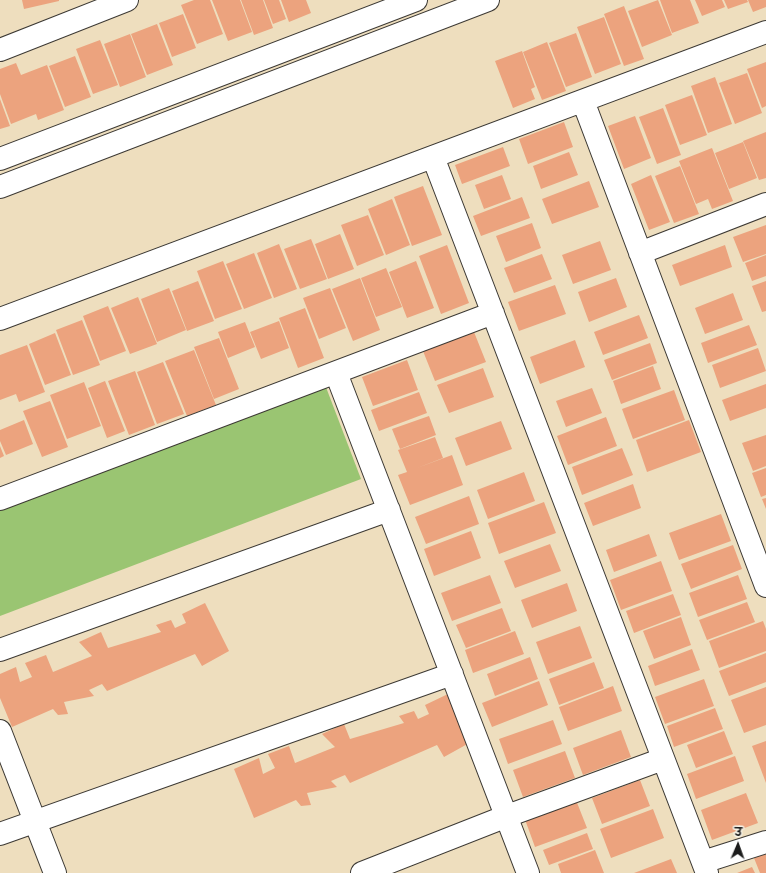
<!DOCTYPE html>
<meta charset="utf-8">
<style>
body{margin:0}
#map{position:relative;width:766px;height:873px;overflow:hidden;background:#eedebe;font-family:Sriracha,"Playpen Sans Deva",sans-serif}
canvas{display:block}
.north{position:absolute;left:718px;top:825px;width:40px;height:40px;-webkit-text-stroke:3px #f7f3e8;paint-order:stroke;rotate:2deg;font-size:11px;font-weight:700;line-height:16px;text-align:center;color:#1c1c1c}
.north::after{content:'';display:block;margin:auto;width:14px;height:18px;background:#1c1c1c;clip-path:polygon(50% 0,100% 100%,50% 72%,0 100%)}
</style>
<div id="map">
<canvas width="766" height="873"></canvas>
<div class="north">उ</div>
</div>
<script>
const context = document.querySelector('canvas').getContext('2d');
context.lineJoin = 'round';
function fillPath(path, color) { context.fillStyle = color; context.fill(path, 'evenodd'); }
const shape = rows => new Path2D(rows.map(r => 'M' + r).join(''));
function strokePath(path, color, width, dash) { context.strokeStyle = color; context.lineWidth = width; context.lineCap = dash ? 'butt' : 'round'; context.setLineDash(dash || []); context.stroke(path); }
fillPath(shape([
 [324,382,361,479,0,616,0,505]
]), '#9ac572');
fillPath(shape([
 [22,0,59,0,59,1,24,9],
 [194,0,210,0,223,34,197,44,181,5],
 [212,0,240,0,252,32,228,41],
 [241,0,263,0,273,28,254,35],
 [264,0,279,0,286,19,273,24],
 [281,0,306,0,311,13,289,22],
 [658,0,672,35,642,47,628,11],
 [660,0,690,0,699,23,672,33],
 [695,0,722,0,725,7,702,16],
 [724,0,747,0,748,2,728,9],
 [748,0,766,0,766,7,753,12],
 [624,6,644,59,624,66,604,14],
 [183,14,196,48,172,57,159,23],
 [604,17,621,64,595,74,577,27],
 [157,24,173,65,147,75,131,34],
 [576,33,592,77,566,87,549,43],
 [130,34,146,77,120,87,104,44],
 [100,40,118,85,93,94,76,49],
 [547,42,566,91,542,100,523,52],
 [522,51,535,87,531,89,535,99,513,108,495,61],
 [75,56,91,97,65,107,49,66],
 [766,62,766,106,762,108,747,69],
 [16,63,21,75,47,65,64,110,38,120,36,114,11,124,0,94,0,69],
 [747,73,762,113,735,124,719,83],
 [715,77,732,124,708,133,691,86],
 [692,95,707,135,680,145,665,105],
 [0,99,10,126,0,129],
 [663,108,681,155,657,164,639,117],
 [635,116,651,158,624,169,608,126],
 [564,122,573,147,528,164,519,139],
 [766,132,766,178,759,180,743,141],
 [743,142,757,178,729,189,715,153],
 [503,147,510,166,462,184,455,165],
 [712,148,733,201,712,209,708,199,696,204,679,161],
 [569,152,578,175,541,189,533,166],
 [680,166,699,214,674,223,655,176],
 [502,175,511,199,484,209,475,185],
 [651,175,670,222,649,230,631,184],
 [589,181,599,207,552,224,542,199],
 [423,186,442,235,412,246,394,197],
 [522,197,530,218,481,236,473,216],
 [392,199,410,245,386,255,368,209],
 [368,215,384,255,357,266,341,225],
 [532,223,541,248,506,262,496,236],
 [766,225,766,254,743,262,733,237],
 [340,234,354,269,328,279,315,244],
 [311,239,327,279,300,289,284,249],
 [600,241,611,270,573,284,562,255],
 [279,244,297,289,274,298,257,253],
 [447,245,469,303,441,314,419,256],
 [725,245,732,267,680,286,672,265],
 [254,253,272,298,244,309,226,264],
 [542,254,552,279,514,293,504,268],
 [766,255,766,276,752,281,745,263],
 [223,261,242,309,215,319,197,271],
 [416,261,434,308,407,318,389,272],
 [386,268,402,307,376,317,361,278],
 [360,278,380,330,353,341,332,289],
 [616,278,627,307,589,322,578,292],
 [198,281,214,321,187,331,172,291],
 [766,281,766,311,762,312,752,286],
 [555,285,566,314,519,331,508,302],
 [169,288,186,330,157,342,141,299],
 [330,288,346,328,319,339,303,298],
 [733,293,743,320,705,334,695,308],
 [138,297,157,344,130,354,111,308],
 [108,306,126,351,100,361,83,316],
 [305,308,324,358,298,368,279,318],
 [639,315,648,338,603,355,594,332],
 [82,320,100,365,73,375,56,330],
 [279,321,289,348,261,359,250,332],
 [245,322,255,347,228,358,218,332],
 [749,325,757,345,708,363,701,343],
 [474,332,486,362,435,381,423,351],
 [55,333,71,375,45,385,29,344],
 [219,338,239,389,214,399,194,347],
 [575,340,585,367,540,384,530,357],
 [650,343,657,363,612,380,604,360],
 [27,345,45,392,19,402,16,394,0,400,0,355],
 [758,348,766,371,720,388,712,365],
 [194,350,216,405,187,416,165,361],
 [407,360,418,390,373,406,362,377],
 [163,362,184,414,157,424,137,372],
 [653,366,661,389,621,404,613,381],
 [483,368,494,397,449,413,437,385],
 [135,371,155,425,129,435,108,381],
 [105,381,125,431,107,438,88,388],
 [84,382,101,426,67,439,50,395],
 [766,384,766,408,730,421,722,400],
 [592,388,602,413,566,427,556,401],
 [674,390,685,420,633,439,622,409],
 [419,392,427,413,379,431,371,410],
 [50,401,68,447,42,457,23,411],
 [429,416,436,435,400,449,392,429],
 [606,417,617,446,568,465,557,436],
 [24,420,33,444,6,455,0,441,0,430],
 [689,420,701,452,647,472,636,440],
 [501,421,512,449,466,466,455,438],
 [766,435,766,466,753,471,742,443],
 [435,437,443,458,417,468,452,455,463,485,410,505,398,475,407,472,398,450],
 [0,446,4,456,0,458],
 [622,448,633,475,582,495,572,467],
 [766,468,766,495,761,497,752,473],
 [524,472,535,501,488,519,477,490],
 [633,484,641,508,593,526,584,503],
 [469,496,479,524,426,544,415,517],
 [766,498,766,509,762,499],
 [544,502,556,533,499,554,488,523],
 [721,514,731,541,679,560,669,533],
 [471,531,481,558,434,576,424,549],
 [649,534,657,556,614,572,606,550],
 [550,544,561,571,515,588,504,561],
 [733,545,742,569,691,589,681,564],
 [661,561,672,591,621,610,610,580],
 [490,575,501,603,452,621,441,593],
 [738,575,747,599,698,617,689,593],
 [567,583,577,611,532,628,521,600],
 [673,594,681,615,634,633,626,611],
 [747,602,755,622,707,640,699,620],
 [205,603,229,651,202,666,195,654,107,691,102,684,89,690,94,696,64,702,68,714,58,715,53,709,12,727,0,698,0,674,16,667,20,682,32,677,25,663,46,655,53,672,92,656,79,642,101,632,108,648,161,632,156,625,171,620,175,628,186,623,182,614],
 [502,608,511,631,466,648,456,625],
 [681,617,691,645,654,659,643,631],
 [763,621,766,629,766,651,719,668,709,641],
 [580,626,592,658,548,674,536,642],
 [515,631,524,654,473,673,465,650],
 [692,649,700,670,655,686,648,666],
 [766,653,766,682,729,696,719,671],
 [530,657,538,679,495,696,487,674],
 [594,662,604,688,559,705,549,679],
 [704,679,714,706,665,724,655,697],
 [539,681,548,705,492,727,482,703],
 [613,686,622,711,568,731,559,707],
 [766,687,766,725,744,733,731,700],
 [448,694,471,742,444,757,437,745,350,783,345,775,331,781,337,787,307,793,311,805,301,806,296,800,254,818,234,769,259,758,263,774,275,768,268,754,289,746,295,763,335,747,322,734,344,724,350,739,404,723,399,716,414,711,418,719,429,714,425,705],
 [715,708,723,729,674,747,667,726],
 [553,720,562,744,508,764,499,739],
 [621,730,631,757,583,775,573,748],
 [724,731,733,754,696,768,687,745],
 [766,741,766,783,752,746],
 [565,751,575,778,523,797,513,770],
 [735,756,744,781,696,799,687,774],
 [640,780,650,806,602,824,592,798],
 [746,793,758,823,712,840,701,810],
 [574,795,587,828,535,847,523,814],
 [653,809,664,838,611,858,600,829],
 [587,833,593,849,549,865,543,850],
 [595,850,604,873,561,873,558,864],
 [766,854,766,873,760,873,754,858],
 [671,859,677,873,634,873],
 [752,867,755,873,737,873]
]), '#eca37e');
const minor = shape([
 [0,50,127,0],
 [583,101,766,586],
 [433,157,707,873],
 [0,159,416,0],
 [0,187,488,0],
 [640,253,766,204],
 [0,319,766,32],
 [336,373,528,873],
 [0,499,493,313],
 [0,650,389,510],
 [0,731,55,873],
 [0,834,452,674],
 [703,862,766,842],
 [362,873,507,816,663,759]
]);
strokePath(minor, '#3c3934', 24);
strokePath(minor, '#fff', 22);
</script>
